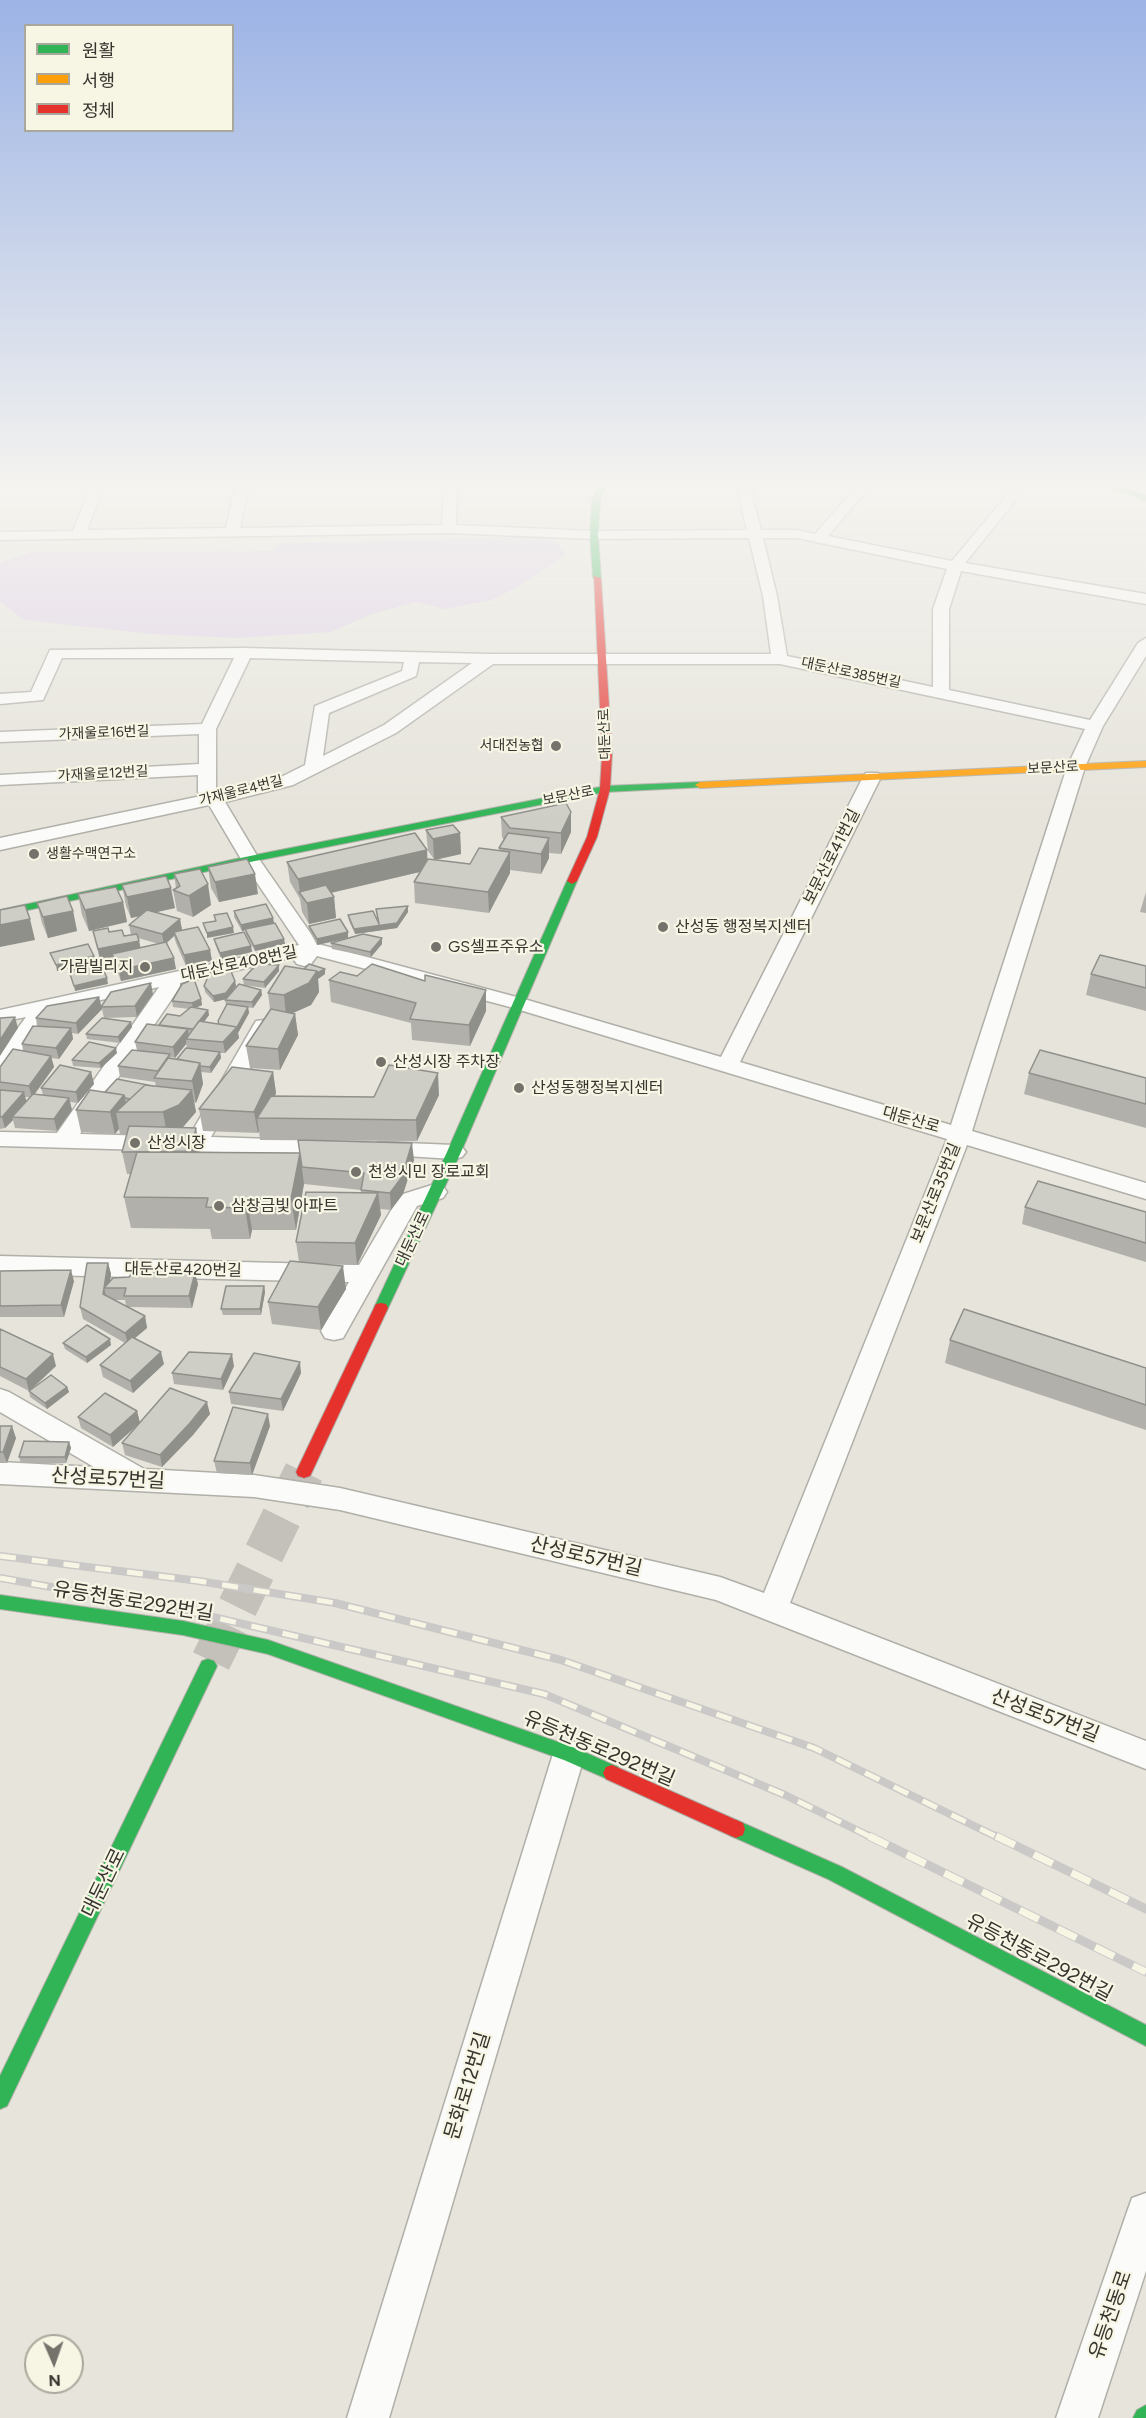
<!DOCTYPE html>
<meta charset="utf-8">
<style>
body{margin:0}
#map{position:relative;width:1146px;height:2418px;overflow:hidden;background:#e6e4db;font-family:Figtree,"Noto Sans KR",sans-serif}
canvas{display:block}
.legend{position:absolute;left:24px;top:24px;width:210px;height:108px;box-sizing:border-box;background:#f7f5e4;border:2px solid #aaa89c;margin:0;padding:8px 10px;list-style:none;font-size:18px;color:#36352f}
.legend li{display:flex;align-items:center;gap:12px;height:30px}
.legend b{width:30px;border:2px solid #aaa89c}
.north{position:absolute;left:24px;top:2334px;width:60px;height:60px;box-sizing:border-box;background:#f7f5e4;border:2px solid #aaa89c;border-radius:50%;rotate:178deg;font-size:16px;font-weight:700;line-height:24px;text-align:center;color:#36352f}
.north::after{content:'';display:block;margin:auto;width:21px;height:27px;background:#74726b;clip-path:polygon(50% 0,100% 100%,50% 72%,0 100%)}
</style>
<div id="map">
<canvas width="1146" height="2418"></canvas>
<ul class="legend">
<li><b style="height:8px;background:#30b455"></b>원활</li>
<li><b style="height:8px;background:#ff9f0a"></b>서행</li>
<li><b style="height:8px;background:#e5322d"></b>정체</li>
</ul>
<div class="north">N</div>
</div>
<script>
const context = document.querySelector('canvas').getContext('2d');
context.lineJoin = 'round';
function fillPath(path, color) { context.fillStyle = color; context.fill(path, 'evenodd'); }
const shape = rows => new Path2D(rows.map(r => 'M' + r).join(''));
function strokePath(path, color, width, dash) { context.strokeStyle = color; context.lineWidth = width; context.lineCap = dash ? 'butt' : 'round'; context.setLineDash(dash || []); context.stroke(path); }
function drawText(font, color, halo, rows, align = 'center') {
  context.font = font + ' Figtree,"Noto Sans KR",sans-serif'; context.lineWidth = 4.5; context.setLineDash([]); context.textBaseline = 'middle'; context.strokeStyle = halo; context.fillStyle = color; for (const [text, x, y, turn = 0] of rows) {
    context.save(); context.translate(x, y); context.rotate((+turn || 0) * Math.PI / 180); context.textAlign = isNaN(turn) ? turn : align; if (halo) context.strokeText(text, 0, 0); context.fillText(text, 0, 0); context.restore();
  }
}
fillPath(shape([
 [553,536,566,555,523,584,492,600,445,609,416,602,372,614,331,632,236,638,151,634,24,620,0,602,0,563,31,552,272,551,280,543]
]), '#ded0e7');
strokePath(shape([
 [211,1661,304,1472]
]), '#c3c1b9', 40, [40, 20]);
const street = shape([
 [92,484,105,484,87,530,226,528,236,484,249,484,240,528,442,525,444,484,457,484,456,525,594,531,747,530,736,484,749,484,761,530,797,530,815,534,859,484,872,484,828,536,952,561,1016,484,1029,484,965,563,1146,594,1146,604,961,571,949,609,949,690,1090,720,1138,643,1146,638,1146,656,1103,726,1085,767,972,1131,1146,1183,1146,1199,967,1145,790,1603,1146,1741,1146,1769,716,1600,340,1510,254,1497,0,1484,0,1462,94,1467,0,1412,0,1389,9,1392,144,1469,254,1475,340,1488,720,1577,764,1593,947,1139,510,1007,317,956,311,964,304,966,297,964,294,960,295,957,180,983,180,987,80,1134,189,1137,253,1026,256,1021,264,1020,272,1021,275,1026,211,1137,332,1141,340,1143,344,1148,340,1153,332,1155,0,1146,0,1132,57,1133,159,987,52,1011,8,1072,0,1074,0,1052,26,1017,0,1022,0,1010,299,945,241,859,209,805,0,850,0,838,201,796,198,792,198,775,0,785,0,775,199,764,199,734,0,742,0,732,202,724,234,658,62,658,43,700,0,704,0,694,31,692,50,650,244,648,489,654,771,654,763,596,749,538,594,539,449,533,0,540,0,532,73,531,92,484],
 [763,538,797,538,947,569,933,609,933,687,787,656,777,596,763,538],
 [250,658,404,662,402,671,315,706,305,765,281,777,218,793,216,791,216,729,250,658],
 [419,662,472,663,384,725,323,756,329,713,416,676,419,662],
 [493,664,780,664,1085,729,1067,767,951,1125,740,1062,881,777,878,773,866,773,863,777,721,1057,524,999,318,944,259,859,225,802,293,785,396,733,493,664],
 [381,1142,454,1145,462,1147,466,1152,462,1157,454,1159,373,1154,369,1149,373,1144,381,1142],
 [435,1184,443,1186,447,1192,443,1198,417,1206,343,1338,334,1340,325,1338,321,1331,349,1282,0,1274,0,1256,359,1265,400,1195,435,1184],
 [569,1740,580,1744,585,1754,389,2418,347,2418,553,1754,558,1744,569,1740],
 [1146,2193,1146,2271,1098,2418,1056,2418,1127,2212,1132,2198,1146,2193]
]);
const fast = shape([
 [599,484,606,484,600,501,598,535,601,578,597,580,593,578,590,535,592,501,599,484],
 [1103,484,1113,484,1146,496,1146,501,1103,484],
 [700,782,705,785,704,787,605,792,250,862,0,916,0,910,250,856,605,786,700,782],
 [572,878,577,881,461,1152,388,1308,386,1312,376,1312,374,1308,447,1152,567,881,572,878],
 [0,1595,183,1621,268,1640,575,1748,618,1767,621,1773,618,1779,612,1781,564,1760,268,1654,183,1635,0,1609,0,1595],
 [208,1659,214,1661,217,1666,7,2106,0,2109,0,2076,202,1661,208,1659],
 [736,1820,842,1867,1146,2025,1146,2046,828,1879,729,1835,727,1829,729,1823,736,1820],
 [1146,2405,1146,2418,1133,2418,1137,2410,1146,2405]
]);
const slow = shape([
 [1146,761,1146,767,700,788,695,785,700,782,1146,761]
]);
const jam = shape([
 [594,576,601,578,612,754,610,789,597,837,577,881,572,884,567,881,587,837,600,789,602,754,594,576],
 [381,1303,386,1304,388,1308,312,1472,310,1476,304,1478,298,1476,296,1472,374,1308,376,1304,381,1303],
 [612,1765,743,1823,745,1829,743,1835,736,1838,729,1835,606,1779,603,1773,606,1767,612,1765]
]);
strokePath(street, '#b0afa8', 3);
strokePath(fast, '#b0afa8', 2);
strokePath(slow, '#b0afa8', 2);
strokePath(jam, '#b0afa8', 2);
fillPath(street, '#fbfbfa');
fillPath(fast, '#30b455');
fillPath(slow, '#ff9f0a');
fillPath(jam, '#e5322d');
const railFar1 = shape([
 [0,1556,199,1581,335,1603,561,1660,814,1748,999,1838],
 [0,1578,187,1611,544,1694,785,1795,873,1838]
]);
const rail = shape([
 [869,1836,1146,1972],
 [996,1836,1146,1909]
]);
strokePath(railFar1, '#cac9c7', 8);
strokePath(rail, '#cac9c7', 9);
strokePath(railFar1, '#f7f5e4', 5, [16]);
strokePath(rail, '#f7f5e4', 7, [21]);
fillPath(shape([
 [501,817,571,832,561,854,549,853,549,858,541,874,510,870,510,873,489,913,415,903,414,882,420,872,331,893,334,897,336,918,309,924,302,912,300,899,290,882,287,862,434,859,428,851,426,830,460,833,461,854,435,860,470,864,499,851,499,848,504,840,502,837],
 [208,867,258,894,219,902,211,888],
 [174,874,211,905,193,917,177,911,173,890,176,888],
 [122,885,175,908,156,912,180,919,182,930,180,931,210,950,212,961,186,966,176,943,174,936,167,943,176,969,121,981,115,965,113,957,100,960,93,931,109,932,124,936,131,935,129,925,140,916,131,918,126,906],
 [138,938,159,944,141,948],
 [1146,892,1146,913,1140,912],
 [78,894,123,902,127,922,89,931,82,915],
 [37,903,73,911,77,931,48,938,42,923],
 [234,911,273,918,274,923,285,944,255,951,246,935,245,930,242,931,234,917],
 [408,912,397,928,355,934,349,921,348,915,378,923],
 [309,926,348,932,348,938,317,945,310,932],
 [214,939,251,946,252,952,221,959,215,944],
 [331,943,382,944,371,957,332,949],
 [279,965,279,971,265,988,244,985,243,979],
 [1146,966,1146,1011,1086,995,1091,974],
 [304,969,325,969,325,974,318,979,319,992,311,1005,293,1013,295,1014,298,1035,280,1070,250,1068,246,1046,270,1009,268,993],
 [357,976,425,981,486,990,486,1011,470,1046,412,1040,411,1023,331,1002,329,980],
 [235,981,236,986,231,992,261,990,262,995,253,1008,246,1007,248,1007,249,1013,238,1033,239,1038,225,1053,220,1053,221,1058,211,1073,201,1072,203,1084,196,1103,194,1102,196,1112,183,1127,181,1128,200,1150,199,1152,414,1160,403,1194,391,1210,380,1209,381,1215,357,1265,321,1264,346,1289,321,1330,272,1324,268,1302,299,1262,296,1242,361,1193,361,1190,304,1184,304,1183,296,1230,252,1230,250,1239,212,1239,210,1229,131,1228,124,1197,131,1174,127,1174,122,1152,127,1134,120,1134,119,1129,115,1134,81,1132,76,1110,105,1092,156,1086,155,1082,120,1077,118,1066,137,1050,135,1042,159,1025,180,1016,189,1009,173,1007,172,1001,201,999,202,1005,195,1008,208,1010,209,1015,204,1022,218,1024,218,1021,227,1006,226,1006,225,999,214,1002,205,992,204,986],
 [186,1044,187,1048,177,1059,171,1058,171,1057,175,1058],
 [153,994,137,1017,104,1018,131,1022,132,1027,120,1043,87,1039,86,1034,104,1018,102,1009,78,1034,72,1033,73,1039,59,1059,51,1058,54,1067,34,1094,43,1095,41,1088,91,1072,94,1084,78,1103,70,1102,72,1110,57,1131,15,1128,13,1120,5,1128,0,1129,0,1067,23,1051,22,1044,37,1026,36,1018,99,997,101,1007],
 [25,1097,30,1097,26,1101],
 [117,1053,101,1068,73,1066,72,1060],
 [273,1072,276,1093,275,1096,374,1097,439,1095,417,1141,260,1140,259,1131,258,1133,203,1131,199,1109],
 [1029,1073,1146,1078,1146,1128,1024,1094],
 [1025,1207,1146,1212,1146,1262,1022,1224],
 [108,1263,111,1274,110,1282,129,1277,195,1273,198,1284,192,1308,128,1307,145,1316,147,1328,135,1338,164,1364,133,1393,103,1377,100,1365,125,1343,83,1319,80,1307],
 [115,1300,125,1300,126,1306],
 [0,1271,74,1281,64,1317,0,1317],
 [264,1286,265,1292,261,1315,223,1315,221,1309],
 [0,1329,56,1366,30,1391,67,1387,69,1392,47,1409,30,1397,29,1391,0,1376],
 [950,1340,1146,1368,1146,1430,945,1363],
 [63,1343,111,1345,87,1363,65,1349],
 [234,1366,223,1390,174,1384,172,1373],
 [301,1373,283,1411,231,1404,229,1392],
 [137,1411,140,1423,210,1414,193,1435,162,1467,125,1455,122,1443,138,1424,113,1447,81,1428,78,1417],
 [0,1426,16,1438,7,1463,0,1463],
 [270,1426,252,1475,217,1473,214,1461],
 [69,1442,71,1448,66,1463,21,1463,19,1457]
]), '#b1b0aa');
fillPath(shape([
 [571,812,571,832,561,854,561,833],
 [460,833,461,854,434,860,433,839],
 [549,838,549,858,541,874,541,854],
 [427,850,428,870,304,899,300,892,298,879],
 [510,852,510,873,489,913,488,892],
 [255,874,258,894,219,902,215,882],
 [208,884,211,905,193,917,189,896],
 [171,888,175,908,131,918,127,897],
 [334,897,336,918,309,924,307,903],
 [123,902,127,922,89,931,85,910],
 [408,906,408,912,397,928,355,934,354,929,397,923],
 [73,911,77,931,48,938,43,917],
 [273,918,274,924,242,931,241,925],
 [30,919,35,940,0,947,0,925],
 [180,919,182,930,175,936,174,932,174,936,164,945,162,934],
 [233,927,234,933,207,938,207,933],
 [348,932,348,938,317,945,317,939],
 [382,938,382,944,371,957,370,952],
 [284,939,285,944,255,951,254,946],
 [139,941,141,952,112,954,113,957,100,960,98,949],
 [251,946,252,952,221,959,220,953],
 [210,950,212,961,186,966,184,955],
 [94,956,95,962,57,971,56,965],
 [174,958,176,969,121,981,119,970],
 [279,965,279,971,265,988,264,982],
 [325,969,325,974,318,979,319,992,311,1005,286,1016,284,995,317,971],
 [107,978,108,984,75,991,74,986],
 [235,981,236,986,227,999,214,1002,213,996],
 [151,983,153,994,137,1017,135,1006],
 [261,990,262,995,253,1008,252,1002],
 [486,990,486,1011,470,1046,469,1025],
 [99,997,102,1009,78,1034,76,1023],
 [201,999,202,1005,193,1009,192,1003],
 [248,1007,249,1013,238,1033,239,1038,225,1053,223,1042],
 [208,1010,209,1015,195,1034,194,1029],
 [295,1014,298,1035,280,1070,278,1049],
 [15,1017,18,1028,0,1056,0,1040],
 [131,1022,132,1027,120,1043,118,1037],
 [71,1028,73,1039,59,1059,56,1048],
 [188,1029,189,1039,186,1039,186,1044,175,1058,173,1047],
 [116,1048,117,1053,101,1068,99,1063],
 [220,1052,221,1058,211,1073,210,1067],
 [51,1056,54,1067,32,1098,29,1086],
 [200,1063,203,1084,196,1103,192,1081],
 [91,1072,94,1084,78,1103,76,1092],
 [273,1072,276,1093,265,1118,257,1118,259,1131,258,1133,254,1112],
 [438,1073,439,1095,417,1141,416,1120],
 [192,1090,196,1112,183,1127,167,1134,163,1112],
 [24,1092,27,1104,12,1117,13,1120,5,1128,2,1117],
 [124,1095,128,1112,116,1112,119,1129,115,1134,110,1112],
 [69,1098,72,1110,57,1131,54,1119],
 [196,1128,200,1150,195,1173,191,1151],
 [412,1143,414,1160,403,1194,391,1210,390,1193],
 [300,1153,304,1184,296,1230,291,1199],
 [378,1193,381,1215,357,1265,355,1243],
 [247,1199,252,1230,250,1239,245,1208],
 [108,1263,111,1274,109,1288,104,1288,107,1299,103,1294],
 [343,1266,346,1289,321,1330,318,1307],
 [71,1270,74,1281,64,1317,61,1305],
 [195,1273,198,1284,192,1308,189,1296],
 [264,1286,265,1292,261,1315,260,1309],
 [145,1316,147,1328,128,1344,125,1333],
 [110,1339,111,1345,87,1363,86,1357],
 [161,1352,164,1364,133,1393,130,1381],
 [53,1354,56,1366,29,1391,26,1379],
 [232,1354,234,1366,223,1390,221,1379],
 [300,1362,301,1373,283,1411,281,1399],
 [67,1387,69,1392,47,1409,45,1403],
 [207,1402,210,1414,193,1435,162,1467,160,1455],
 [137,1411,140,1423,113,1447,110,1435],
 [268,1414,270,1426,252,1475,250,1463],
 [12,1426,16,1438,7,1463,3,1452],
 [69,1442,71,1448,66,1463,65,1457]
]), '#90908b');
const building = shape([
 [566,803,571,812,561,833,510,828,501,817,566,803],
 [453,825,460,833,433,839,426,830,453,825],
 [415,833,427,850,298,879,287,862,415,833],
 [508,833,549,838,541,854,499,848,508,833],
 [479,848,510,852,488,892,414,882,428,859,470,864,479,848],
 [247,859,255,874,215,882,208,867,247,859],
 [200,869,208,884,189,896,173,890,180,886,174,874,200,869],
 [166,876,171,888,127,897,122,885,166,876],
 [326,885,334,897,307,903,299,892,326,885],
 [116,887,123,902,85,910,78,894,116,887],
 [67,896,73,911,43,917,37,903,67,896],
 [266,904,273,918,241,925,234,911,266,904],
 [25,905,30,919,0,925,0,910,25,905],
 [408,906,397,923,354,929,348,915,373,911,379,924,376,909,408,906],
 [147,910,180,919,162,934,129,925,147,910],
 [227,913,233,927,207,933,203,923,216,921,214,915,227,913],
 [340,919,348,932,317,939,309,926,340,919],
 [275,923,284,939,254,946,245,929,275,923],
 [198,927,210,950,184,955,174,932,198,927],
 [108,928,109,932,122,930,124,936,137,934,139,941,98,949,93,931,108,928],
 [244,932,251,946,220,953,214,939,244,932],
 [363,934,382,938,370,952,331,943,363,934],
 [166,942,174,958,119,970,112,954,166,942],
 [88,944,94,956,56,965,50,953,88,944],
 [1100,955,1146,966,1146,988,1091,974,1100,955],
 [101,964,107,978,74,986,69,971,101,964],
 [257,964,279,965,264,982,243,979,257,964],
 [309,964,325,969,317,973,317,971,304,969,309,964],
 [372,964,425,981,425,975,486,990,469,1025,410,1019,416,1003,329,980,340,972,357,976,372,964],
 [285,966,317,971,309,983,284,995,268,993,285,966],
 [230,969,235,981,226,993,213,996,204,986,210,972,230,969],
 [194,979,201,999,192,1003,172,1001,182,984,194,979],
 [151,983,135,1006,101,1007,111,992,151,983],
 [239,984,261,990,252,1002,225,1000,239,984],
 [99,997,76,1023,36,1018,47,1006,99,997],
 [227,1004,248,1007,237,1027,236,1027,237,1027,219,1024,218,1021,227,1004],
 [191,1007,208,1010,193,1029,159,1025,167,1014,180,1016,191,1007],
 [271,1009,295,1014,278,1049,246,1046,271,1009],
 [15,1017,0,1040,0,1018,15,1017],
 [102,1018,131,1022,118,1037,86,1034,102,1018],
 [199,1021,237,1027,223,1042,186,1039,199,1021],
 [147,1024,188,1029,173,1047,135,1042,147,1024],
 [33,1026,71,1028,56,1048,22,1044,33,1026],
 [89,1042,116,1048,99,1063,72,1060,89,1042],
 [186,1048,220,1052,210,1067,200,1066,200,1063,177,1059,186,1048],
 [13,1049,51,1056,29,1086,0,1082,0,1067,13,1049],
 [132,1050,170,1054,158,1071,118,1066,132,1050],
 [1040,1050,1146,1078,1146,1104,1029,1073,1040,1050],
 [168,1058,200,1063,192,1081,154,1078,168,1058],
 [60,1065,91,1072,76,1092,41,1088,60,1065],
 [389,1065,438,1073,416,1120,257,1118,271,1096,374,1097,389,1065],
 [232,1067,273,1072,254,1112,199,1109,232,1067],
 [117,1079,153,1086,145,1085,130,1099,125,1098,124,1095,105,1092,117,1079],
 [145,1085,192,1090,179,1105,163,1112,116,1112,145,1085],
 [0,1090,24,1092,2,1117,0,1117,0,1090],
 [90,1090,124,1095,110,1112,76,1110,90,1090],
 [33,1094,69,1098,54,1119,12,1117,33,1094],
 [129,1126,196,1128,191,1151,122,1152,129,1126],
 [298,1140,412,1143,402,1177,390,1193,361,1190,364,1173,302,1167,298,1140],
 [137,1152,300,1153,291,1199,247,1199,245,1208,206,1207,208,1198,124,1197,137,1152],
 [1038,1181,1146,1212,1146,1243,1025,1207,1038,1181],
 [306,1192,378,1193,355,1243,296,1242,306,1192],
 [290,1261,343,1266,318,1307,268,1302,290,1261],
 [87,1263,108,1263,103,1294,145,1316,125,1333,80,1307,87,1263],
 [71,1270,61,1305,0,1306,0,1271,71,1270],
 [133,1272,195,1273,189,1296,124,1296,126,1288,104,1288,113,1278,129,1277,133,1272],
 [226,1286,264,1286,260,1309,221,1309,226,1286],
 [964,1309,1146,1368,1146,1405,950,1340,964,1309],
 [87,1325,110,1339,86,1357,63,1343,87,1325],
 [0,1329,53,1354,26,1379,0,1367,0,1329],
 [132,1337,161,1352,130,1381,100,1365,132,1337],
 [189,1352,232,1354,221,1379,172,1373,189,1352],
 [254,1353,300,1362,281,1399,229,1392,254,1353],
 [51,1375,67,1387,45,1403,29,1391,51,1375],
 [170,1388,207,1402,190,1423,160,1455,122,1443,170,1388],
 [105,1393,137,1411,110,1435,78,1417,105,1393],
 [233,1407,268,1414,250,1463,214,1461,233,1407],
 [0,1426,12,1426,3,1452,0,1452,0,1426],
 [24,1441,69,1442,65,1457,19,1457,24,1441]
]);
fillPath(building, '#cecdc6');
strokePath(building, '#90908b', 1.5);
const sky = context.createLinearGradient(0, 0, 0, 822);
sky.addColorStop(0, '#9cb3e5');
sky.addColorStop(0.59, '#f4f3ef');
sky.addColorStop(1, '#f4f3ef00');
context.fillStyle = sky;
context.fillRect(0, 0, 1146, 822);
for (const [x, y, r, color] of [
 [556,746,6,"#74726b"],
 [34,854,6,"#74726b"],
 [663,927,6,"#74726b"],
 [436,947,6,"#74726b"],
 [145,967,6,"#74726b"],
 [381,1062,6,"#74726b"],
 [519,1088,6,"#74726b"],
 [135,1143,6,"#74726b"],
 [356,1172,6,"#74726b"],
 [219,1206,6,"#74726b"]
]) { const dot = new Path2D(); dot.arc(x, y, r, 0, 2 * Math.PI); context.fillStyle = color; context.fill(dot); strokePath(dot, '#f7f5e4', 2); }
drawText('14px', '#36352f', '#f7f5e4', [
 ["대둔산로385번길",851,673,12],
 ["가재울로16번길",104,733,-2],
 ["대둔산로",605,734,-92],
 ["보문산로",1053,768,-3],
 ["가재울로12번길",103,774,-3],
 ["가재울로4번길",241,791,-14],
 ["보문산로",568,796,-11]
]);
drawText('14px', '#36352f', '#f7f5e4', [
 ["서대전농협",544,746],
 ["생활수맥연구소",46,854,"left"]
], 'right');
drawText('16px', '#36352f', '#f7f5e4', [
 ["보문산로41번길",832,857,-63],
 ["대둔산로408번길",239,964,-12],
 ["대둔산로",911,1120,16],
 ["보문산로35번길",936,1193,-68],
 ["대둔산로",413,1239,-65],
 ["대둔산로420번길",183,1270,1]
]);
drawText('16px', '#36352f', '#f7f5e4', [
 ["산성동 행정복지센터",675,927],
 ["GS셀프주유소",448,947],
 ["가람빌리지",133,967,"right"],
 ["산성시장 주차장",393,1062],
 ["산성동행정복지센터",531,1088],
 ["산성시장",147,1143],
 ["천성시민 장로교회",368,1172],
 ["삼창금빛 아파트",231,1206]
], 'left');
drawText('20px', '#36352f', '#f7f5e4', [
 ["산성로57번길",108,1479,3],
 ["산성로57번길",586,1557,13],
 ["유등천동로292번길",133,1602,9],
 ["산성로57번길",1045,1716,21],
 ["유등천동로292번길",599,1749,23],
 ["대둔산로",104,1883,-64],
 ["유등천동로292번길",1039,1958,28],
 ["문화로12번길",468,2086,-73],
 ["유등천동로",1111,2315,-71]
]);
</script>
